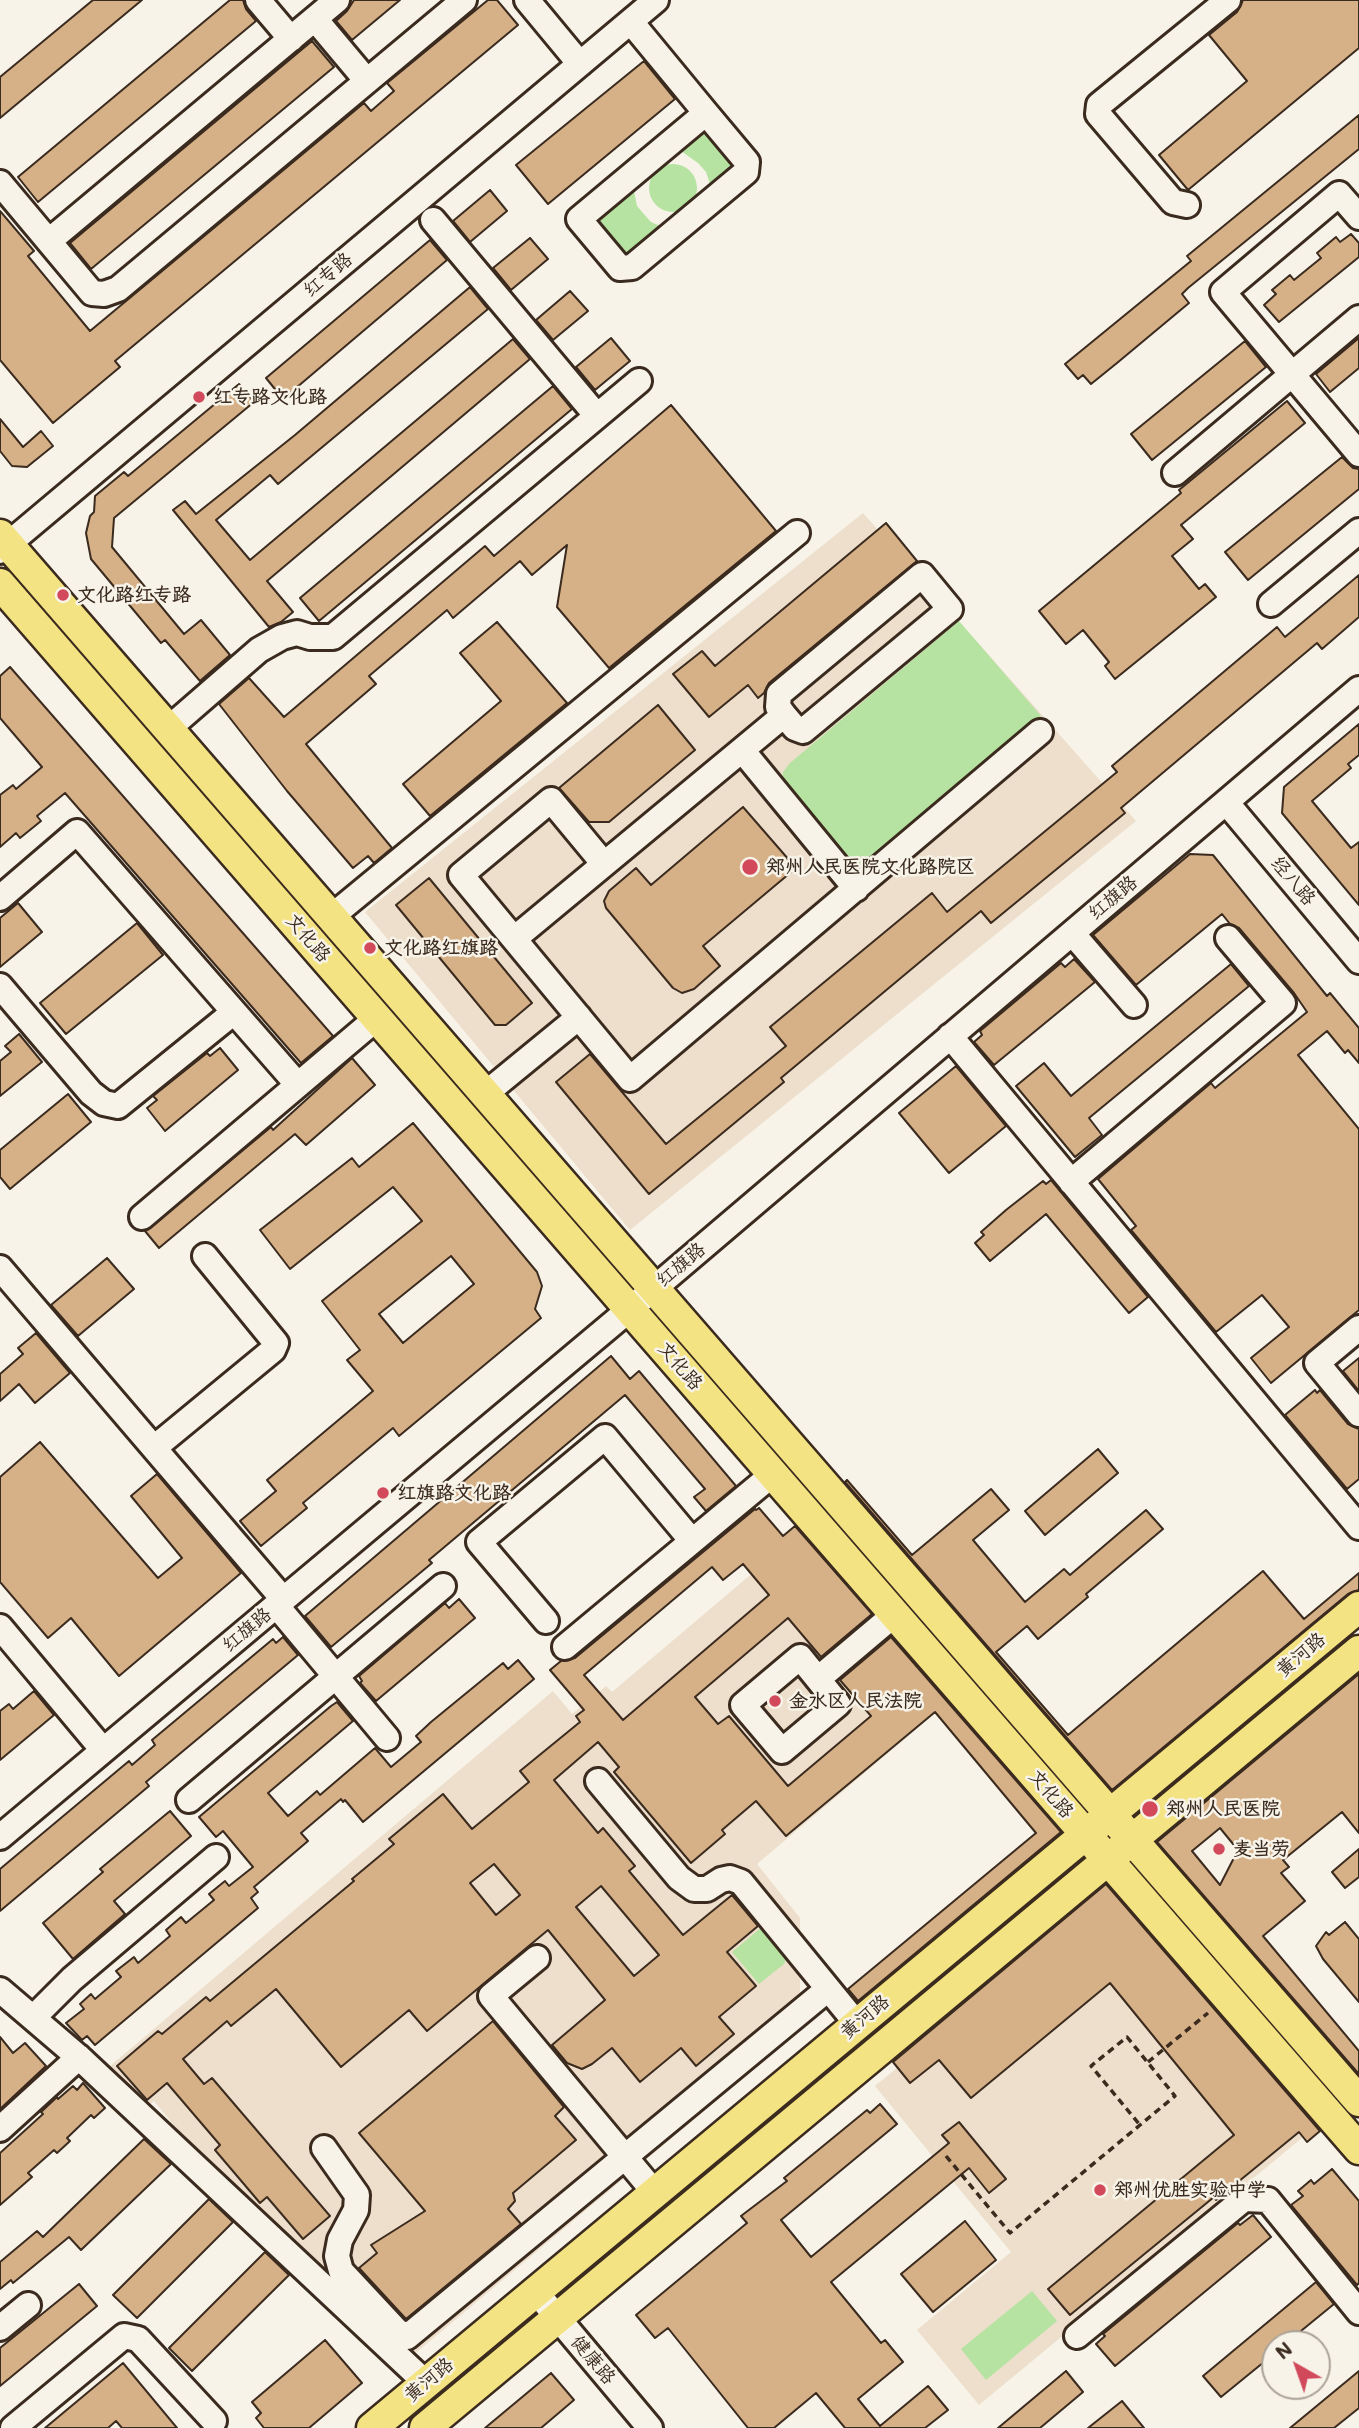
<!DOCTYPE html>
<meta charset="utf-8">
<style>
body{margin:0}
#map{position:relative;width:1359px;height:2428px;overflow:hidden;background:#f7f3e8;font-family:Mali,sans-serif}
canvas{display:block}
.north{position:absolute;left:1261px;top:2330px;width:70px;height:70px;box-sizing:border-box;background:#f7f3e8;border:2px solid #aca397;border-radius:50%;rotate:320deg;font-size:19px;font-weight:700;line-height:28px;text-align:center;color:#3b2a1e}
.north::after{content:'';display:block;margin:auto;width:24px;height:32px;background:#d1495b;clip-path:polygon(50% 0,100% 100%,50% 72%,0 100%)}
</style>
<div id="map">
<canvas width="1359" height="2428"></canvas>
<div class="north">N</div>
</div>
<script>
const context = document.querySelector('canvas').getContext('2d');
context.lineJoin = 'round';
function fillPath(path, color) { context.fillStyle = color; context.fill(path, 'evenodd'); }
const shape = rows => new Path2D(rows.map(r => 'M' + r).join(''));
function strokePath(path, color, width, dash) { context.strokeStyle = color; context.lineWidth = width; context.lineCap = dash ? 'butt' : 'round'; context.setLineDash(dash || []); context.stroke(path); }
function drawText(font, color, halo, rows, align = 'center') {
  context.font = font + ' Mali,"LXGW WenKai TC",sans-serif'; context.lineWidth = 5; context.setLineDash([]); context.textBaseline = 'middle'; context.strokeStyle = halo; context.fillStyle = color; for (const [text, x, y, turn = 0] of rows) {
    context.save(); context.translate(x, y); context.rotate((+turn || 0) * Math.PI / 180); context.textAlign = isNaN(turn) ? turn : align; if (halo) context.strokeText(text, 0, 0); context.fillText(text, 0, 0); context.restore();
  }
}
fillPath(shape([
 [863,513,1136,821,630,1230,365,912],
 [794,1538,939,1710,757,1864,800,1918,800,2001,796,2022,784,2044,412,2356,200,2157,154,2101,144,2109,109,2067,553,1691,572,1714,606,1686,612,1692],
 [1116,1887,1314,2128,979,2405,917,2330,1011,2252,875,2086]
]), '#eddfcb');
fillPath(shape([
 [707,129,739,168,712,190,706,172,698,163,681,151],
 '649 188a24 24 0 1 1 48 0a24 24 0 1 1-48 0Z',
 [634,191,637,206,643,213,651,222,665,228,624,262,593,225],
 [959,621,1041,716,863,867,851,863,782,781,783,772,790,763],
 [762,1927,784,1953,786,1959,784,1964,759,1984,732,1952],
 [1032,2291,1057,2321,986,2380,961,2349]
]), '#b6e3a1');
const building = shape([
 [93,0,142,0,0,118,0,77,93,0],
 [230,0,243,0,246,9,256,21,38,202,18,177,230,0],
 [354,0,400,0,352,40,336,21,347,11,354,0],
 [488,0,497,0,518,25,115,361,120,367,53,423,0,360,0,211,34,251,28,256,90,331,364,103,371,111,394,91,387,83,488,0],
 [1243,0,1359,0,1359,48,1188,190,1159,155,1247,81,1209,35,1237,12,1243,0],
 [312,41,334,67,91,269,70,243,312,41],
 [644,61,675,99,548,204,516,165,644,61],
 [1359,115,1359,149,1188,288,1182,294,1189,303,1117,363,1091,384,1083,375,1078,379,1065,364,1191,261,1187,256,1359,115],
 [490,190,507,211,470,242,453,221,490,190],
 [1351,234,1359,243,1359,257,1279,322,1264,305,1276,294,1272,290,1290,275,1294,280,1321,258,1317,253,1336,237,1340,242,1351,234],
 [530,238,548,259,511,290,493,268,530,238],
 [430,240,447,260,283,399,266,378,430,240],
 [470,287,488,309,278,484,270,475,216,520,250,560,513,339,530,359,267,581,293,612,281,622,269,627,173,510,185,501,196,514,295,435,470,287],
 [570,291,588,311,553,340,536,320,570,291],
 [611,338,630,361,595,390,576,367,611,338],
 [1359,338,1359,368,1330,392,1316,374,1359,338],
 [1245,341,1266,367,1152,460,1131,434,1245,341],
 [239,384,254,402,114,518,112,547,184,634,201,620,230,655,200,681,165,640,161,643,91,559,86,533,90,516,94,512,95,496,124,472,128,476,239,384],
 [553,386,572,409,319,621,300,598,553,386],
 [1287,401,1305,423,1181,525,1193,539,1172,556,1199,589,1205,584,1216,597,1115,679,1105,666,1109,662,1083,630,1066,644,1039,611,1181,493,1179,490,1287,401],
 [671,405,776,531,609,668,557,607,567,545,532,575,520,561,453,618,447,610,369,676,376,684,306,744,392,848,374,863,368,856,353,868,287,791,219,704,249,678,284,717,485,546,494,556,671,405],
 [0,419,23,447,41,431,53,446,27,467,12,466,0,451,0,419],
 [1342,457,1353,468,1359,469,1359,489,1248,580,1225,552,1342,457],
 [886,523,917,561,769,683,764,693,758,698,748,685,709,717,673,674,702,651,715,666,886,523],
 [1359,575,1359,617,1322,649,1317,643,1121,808,1125,813,991,923,981,911,781,1078,784,1082,649,1194,556,1082,590,1054,666,1144,786,1046,770,1027,932,893,947,912,1117,772,1112,766,1277,627,1285,637,1359,575],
 [497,622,567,703,430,816,403,784,501,701,460,653,497,622],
 [10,667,333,1036,301,1063,65,793,37,816,41,821,20,838,16,833,0,847,0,795,13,785,16,789,42,767,0,718,0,676,10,667],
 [658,705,695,750,609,822,589,822,559,788,658,705],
 [1359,724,1359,755,1348,764,1351,768,1312,801,1351,848,1359,842,1359,905,1282,813,1284,787,1359,724],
 [743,807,796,868,703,946,720,966,694,989,682,993,673,988,606,908,604,901,609,891,636,868,651,885,743,807],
 [1190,854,1213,855,1327,996,1330,993,1359,1028,1359,1063,1348,1050,1345,1053,1327,1031,1298,1055,1359,1129,1359,1310,1271,1383,1251,1358,1289,1327,1262,1295,1216,1332,1131,1230,1136,1226,1098,1179,1211,1083,1215,1088,1307,1012,1294,993,1239,928,1230,924,1222,914,1136,985,1093,935,1190,854],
 [429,878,532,1003,506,1025,495,1025,396,905,429,878],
 [18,903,42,932,0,967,0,918,18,903],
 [137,923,163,955,66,1034,40,1003,137,923],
 [1074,959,1095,982,994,1065,974,1042,982,1035,980,1031,1061,963,1065,967,1074,959],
 [1231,964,1249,986,1089,1118,1102,1135,1075,1157,1016,1086,1044,1063,1071,1096,1231,964],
 [19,1034,42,1062,0,1096,0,1061,11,1052,5,1046,19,1034],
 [220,1048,238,1070,165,1131,147,1108,157,1100,153,1096,207,1053,210,1056,220,1048],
 [352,1058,375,1085,306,1145,295,1134,159,1248,145,1231,271,1127,273,1130,352,1058],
 [956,1066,1006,1126,949,1173,899,1113,956,1066],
 [68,1094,91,1122,10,1189,0,1177,0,1150,68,1094],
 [413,1123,537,1272,542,1286,535,1309,541,1318,399,1436,393,1428,303,1503,307,1508,261,1546,240,1521,276,1491,267,1480,373,1391,347,1360,360,1350,322,1301,422,1221,393,1187,290,1269,260,1230,352,1158,359,1167,413,1123],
 [451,1256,474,1284,403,1343,379,1314,451,1256],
 [1051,1180,1148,1297,1129,1313,1046,1214,990,1261,975,1243,984,1235,981,1232,1006,1210,1043,1181,1046,1184,1051,1180],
 [107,1258,134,1289,78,1336,51,1305,107,1258],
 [36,1333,70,1373,35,1403,19,1384,0,1401,0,1374,23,1354,18,1348,36,1333],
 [611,1356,630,1379,639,1371,736,1486,706,1511,694,1497,705,1489,625,1395,429,1560,432,1563,331,1647,305,1616,611,1356],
 [1359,1358,1359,1391,1343,1371,1359,1358],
 [1315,1390,1317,1393,1320,1390,1348,1424,1359,1429,1359,1479,1347,1489,1285,1415,1315,1390],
 [40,1442,158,1578,182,1558,131,1496,157,1474,241,1573,119,1676,71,1618,48,1638,0,1582,0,1477,40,1442],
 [1098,1449,1118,1473,1045,1535,1025,1511,1098,1449],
 [847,1480,912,1555,991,1489,1009,1510,973,1540,1025,1602,1064,1569,1070,1575,1146,1510,1163,1529,1086,1594,1088,1597,1038,1639,1027,1626,996,1652,1068,1735,1263,1571,1304,1619,1359,1573,1359,1590,1348,1594,1112,1790,845,1482,847,1480],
 [759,1508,783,1536,795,1526,872,1614,821,1657,788,1618,695,1697,718,1724,729,1716,788,1786,871,1716,840,1680,891,1637,1061,1832,858,2001,848,1989,1036,1833,935,1712,786,1836,756,1801,722,1830,725,1834,691,1863,614,1772,619,1767,598,1742,554,1780,598,1833,603,1828,635,1866,629,1871,683,1935,732,1895,758,1926,727,1952,756,1986,719,2017,734,2034,696,2066,681,2048,640,2082,612,2048,592,2064,582,2069,567,2063,552,2045,605,2000,548,1930,427,2031,409,2010,341,2067,276,1989,231,2026,227,2021,183,2059,204,2084,212,2078,330,2216,303,2239,267,2197,260,2203,215,2150,220,2145,167,2083,147,2100,117,2066,158,2031,162,2034,206,1997,210,2001,354,1881,352,1879,394,1844,389,1839,443,1794,472,1829,529,1782,520,1771,580,1722,576,1716,584,1710,550,1670,561,1661,575,1658,755,1509,756,1510,759,1508],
 [743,1564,769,1595,623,1720,584,1675,712,1567,723,1580,743,1564],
 [494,1864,520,1895,496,1915,470,1883,494,1864],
 [601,1886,659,1955,634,1976,576,1907,601,1886],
 [459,1599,475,1618,376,1701,360,1683,362,1681,359,1676,445,1603,449,1608,459,1599],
 [283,1637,298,1655,146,1782,149,1786,0,1911,0,1869,129,1761,132,1765,155,1745,152,1740,273,1639,276,1643,283,1637],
 [518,1660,534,1679,363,1822,345,1800,343,1802,341,1799,301,1833,308,1841,254,1887,258,1892,251,1898,258,1908,95,2045,87,2036,82,2040,66,2023,84,2009,80,2004,91,1994,95,1999,121,1977,116,1971,134,1957,138,1963,170,1936,166,1930,181,1917,186,1923,214,1900,209,1894,225,1881,229,1886,253,1867,223,1831,216,1837,199,1817,331,1706,337,1702,353,1721,268,1793,288,1816,317,1791,320,1795,375,1748,391,1767,421,1742,416,1736,431,1722,503,1663,508,1669,518,1660],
 [1359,1674,1359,1833,1342,1812,1283,1860,1289,1867,1281,1873,1305,1901,1263,1936,1359,2051,1359,2074,1157,1842,1359,1674],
 [1220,1828,1238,1850,1220,1885,1192,1851,1220,1828],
 [34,1691,54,1715,0,1760,0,1711,9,1704,13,1709,34,1691],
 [170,1811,191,1836,114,1901,125,1914,73,1959,43,1923,103,1872,100,1869,170,1811],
 [1359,1849,1359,1877,1345,1888,1332,1872,1359,1849],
 [1106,1884,1320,2131,1307,2142,1299,2132,1216,2200,1214,2197,1070,2315,1048,2289,1234,2135,1110,1983,971,2098,939,2060,910,2083,893,2062,1106,1884],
 [1345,1922,1359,1939,1359,2002,1323,1959,1316,1946,1326,1932,1329,1935,1345,1922],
 [493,2021,564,2107,555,2116,576,2140,513,2193,515,2201,508,2209,521,2224,406,2319,359,2268,377,2253,371,2245,425,2211,359,2133,493,2021],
 [0,2037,13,2053,25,2043,46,2066,0,2109,0,2037],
 [83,2083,105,2108,94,2118,91,2115,67,2138,70,2141,57,2153,54,2150,28,2173,32,2177,0,2205,0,2153,43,2114,41,2112,57,2097,58,2099,73,2086,77,2090,83,2083],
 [880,2104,897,2124,781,2220,811,2257,949,2143,942,2135,959,2122,1006,2179,989,2193,969,2168,831,2282,881,2343,885,2340,903,2362,858,2399,880,2426,928,2386,948,2410,925,2428,845,2428,816,2393,774,2428,748,2428,668,2328,655,2338,636,2315,747,2223,741,2216,787,2181,784,2178,867,2110,870,2113,880,2104],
 [144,2139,171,2164,81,2250,69,2237,13,2283,11,2280,0,2289,0,2262,37,2231,43,2237,144,2139],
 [1332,2169,1359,2201,1359,2283,1357,2285,1291,2205,1303,2196,1298,2191,1311,2180,1314,2184,1332,2169],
 [209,2199,233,2222,137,2318,113,2295,209,2199],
 [1253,2215,1271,2237,1115,2366,1096,2344,1105,2336,1103,2334,1238,2223,1240,2225,1253,2215],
 [965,2221,996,2260,933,2312,901,2274,965,2221],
 [265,2252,289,2275,192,2371,169,2348,265,2252],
 [1316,2282,1334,2304,1285,2344,1275,2344,1275,2353,1221,2397,1203,2376,1316,2282],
 [79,2284,97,2306,0,2386,0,2348,79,2284],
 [325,2340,362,2383,309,2428,264,2428,256,2418,261,2413,252,2402,325,2340],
 [123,2363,177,2428,122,2428,116,2421,108,2428,45,2428,123,2363],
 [1066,2371,1083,2392,1040,2428,998,2428,1066,2371],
 [1359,2371,1359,2408,1334,2428,1290,2428,1359,2371],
 [551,2373,574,2400,541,2428,485,2428,551,2373],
 [1122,2401,1144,2428,1088,2428,1122,2401]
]);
fillPath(building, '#d6b188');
strokePath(building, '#3b2a1e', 2);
const minor = shape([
 [258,0,291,39],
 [527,0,580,64],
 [315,19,367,81],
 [631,22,706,113,747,162,746,172,632,267,620,268,579,219,706,113],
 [0,183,92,293,104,294,118,289,464,0],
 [1187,205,1173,202,1098,114,1099,105,1228,0],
 [1359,217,1339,194,1223,292,1359,454],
 [433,220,597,416],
 [49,241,337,0],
 [1175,473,1359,318],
 [0,551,656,0],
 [1271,604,1359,531],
 [168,729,259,650,282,637,297,633,310,637,333,637,639,381],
 [742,750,856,889],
 [1226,802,1359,961],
 [604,864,551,800,461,875,630,1079,1040,732],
 [0,898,77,832,298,1085],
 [331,917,797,533],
 [1072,933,1134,1005],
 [514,939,784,715,795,728,803,731,950,609,922,575,779,694,778,707,784,715],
 [0,986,91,1093,104,1103,118,1106,234,1012],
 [950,1036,1359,1527],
 [485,1094,579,1017],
 [1071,1182,1283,1003,1228,938],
 [142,1217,377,1018],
 [0,1268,283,1599],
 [1359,1328,1317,1363,1359,1414],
 [154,1448,273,1350,276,1343,205,1256],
 [276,1605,387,1738],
 [546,1621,479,1542,605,1437,692,1541],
 [0,1627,103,1750],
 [565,1647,773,1474],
 [800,1657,838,1704,782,1751,743,1705,800,1657],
 [818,1679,895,1614],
 [598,1781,679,1878,694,1889,707,1889,721,1880,730,1878,741,1882,857,2024],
 [189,1800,443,1586],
 [0,1837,630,1309,1359,689],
 [537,1958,491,1996,655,2193],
 [0,1990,82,2060,426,2383],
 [33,2018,72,1979,216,1857],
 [0,2129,79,2057],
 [324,2148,357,2195,356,2210,340,2240,337,2256,341,2271,396,2330,407,2337,828,1989],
 [536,2292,650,2428],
 [0,2328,28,2305],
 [1077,2336,1244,2199,1268,2200,1359,2312],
 [13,2428,124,2336,138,2339,214,2421]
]);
const major = shape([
 [0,535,1359,2101],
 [0,584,1359,2149],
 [372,2428,1359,1607],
 [425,2428,1359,1651]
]);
strokePath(minor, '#3b2a1e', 30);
strokePath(major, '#3b2a1e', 35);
strokePath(shape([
 [1148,2062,1208,2013],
 [946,2156,1010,2233,1140,2125,1175,2096,1127,2037,1091,2066,1140,2125]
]), '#3b2a1e', 3.5, [7, 5]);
strokePath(minor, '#f7f3e8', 24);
strokePath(major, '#f4e382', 30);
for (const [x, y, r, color] of [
 [199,397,7,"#d1495b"],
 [63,595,7,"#d1495b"],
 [750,867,9,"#d1495b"],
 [370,948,7,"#d1495b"],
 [383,1493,7,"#d1495b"],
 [775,1701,7,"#d1495b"],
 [1150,1809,9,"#d1495b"],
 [1219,1849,7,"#d1495b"],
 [1100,2190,7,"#d1495b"]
]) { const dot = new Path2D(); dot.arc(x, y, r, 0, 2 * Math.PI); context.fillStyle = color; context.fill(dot); strokePath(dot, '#f7f3e8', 2.5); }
drawText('19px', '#3b2a1e', '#f7f3e8', [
 ["红专路",328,275,-40],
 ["经八路",1293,881,50],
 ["红旗路",1113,898,-40],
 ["文化路",308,938,49],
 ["红旗路",681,1265,-40],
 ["文化路",680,1366,49],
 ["红旗路",247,1630,-40],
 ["黄河路",1301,1655,-40],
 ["文化路",1051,1794,49],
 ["黄河路",865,2017,-40],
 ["健康路",593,2360,50],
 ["黄河路",429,2380,-40]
]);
drawText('bold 19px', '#3b2a1e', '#f7f3e8', [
 ["红专路文化路",213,397],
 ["文化路红专路",77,595],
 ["郑州人民医院文化路院区",766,867],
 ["文化路红旗路",384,948],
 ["红旗路文化路",397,1493],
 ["金水区人民法院",789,1701],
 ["郑州人民医院",1166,1809],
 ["麦当劳",1233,1849],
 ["郑州优胜实验中学",1114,2190]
], 'left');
</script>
